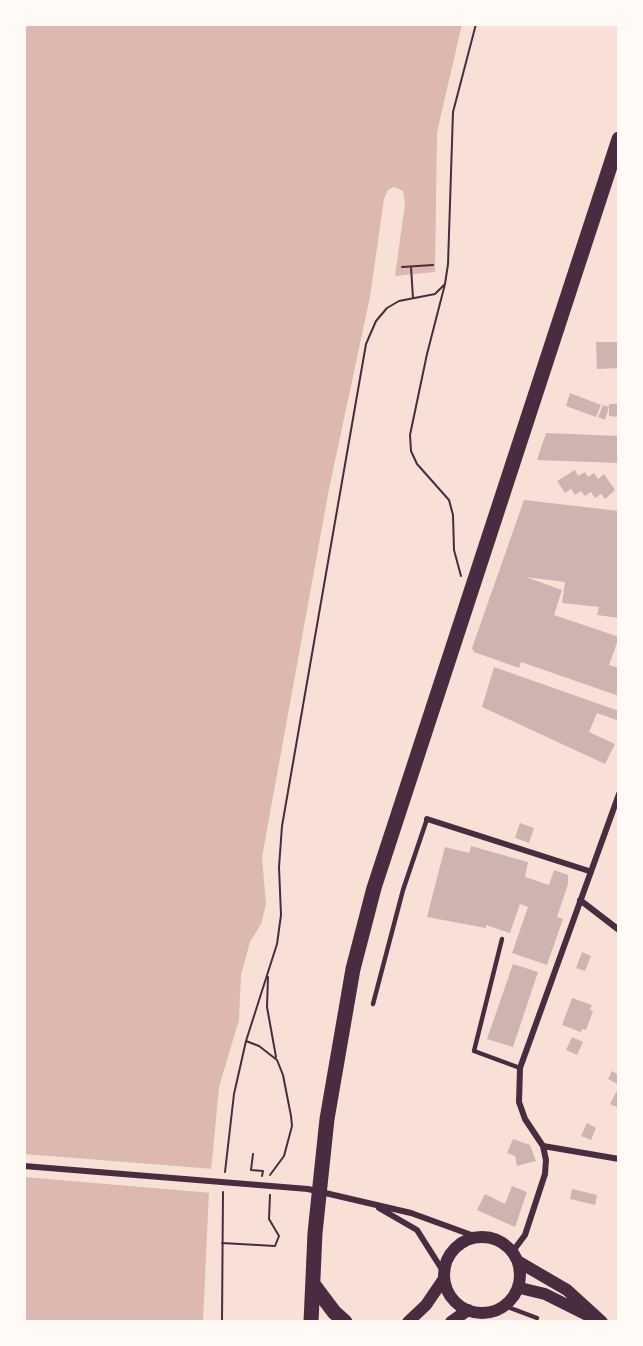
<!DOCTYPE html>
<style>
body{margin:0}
#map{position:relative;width:643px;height:1346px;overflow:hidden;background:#f7e1d7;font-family:Arial,sans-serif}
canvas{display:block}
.frame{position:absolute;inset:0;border:26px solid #fffaf5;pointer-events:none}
</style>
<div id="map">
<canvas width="643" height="1346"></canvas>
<div class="frame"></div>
</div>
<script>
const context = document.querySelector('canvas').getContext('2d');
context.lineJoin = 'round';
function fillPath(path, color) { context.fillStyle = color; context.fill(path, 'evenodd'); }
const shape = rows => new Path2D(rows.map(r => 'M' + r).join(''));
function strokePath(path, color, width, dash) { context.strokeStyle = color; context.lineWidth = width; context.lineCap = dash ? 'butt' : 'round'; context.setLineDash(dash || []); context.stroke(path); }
fillPath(shape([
 [24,24,462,24,437,132,435,272,395,276,405,204,403,191,394,187,388,190,384,199,370,297,329,489,262,857,266,904,261,924,250,942,241,975,239,1020,219,1087,209,1192,203,1322,24,1322]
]), '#dcb8b0');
fillPath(shape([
 [24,1154,214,1169,212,1193,24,1177]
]), '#f7e1d7');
fillPath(shape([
 [596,342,619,342,619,368,597,369],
 [570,393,601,405,596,417,566,406],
 [609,404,619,404,619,417,609,416],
 [603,405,609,407,605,420,598,417],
 [546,433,619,436,619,463,537,460],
 [575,470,578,476,585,472,588,477,594,473,598,479,604,474,615,490,605,499,601,494,595,498,591,492,585,496,581,491,575,495,571,489,565,493,557,481],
 [524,500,619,511,619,618,597,615,599,607,562,603,565,582,526,577,562,590,554,615,619,637,609,665,619,668,619,696,521,662,519,668,474,652,472,648],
 [494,667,619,711,619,721,597,713,589,732,615,744,605,764,482,707],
 [520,823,534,828,529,843,515,838],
 [471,846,528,862,525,877,549,885,554,870,568,875,568,884,557,917,563,919,547,965,512,953,528,907,520,904,510,933,486,925,486,928,427,917,445,847,469,853],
 [582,952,591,956,585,971,576,968],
 [513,964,538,972,513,1047,487,1039],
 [572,998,592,1005,590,1010,593,1011,586,1030,582,1029,581,1032,562,1025],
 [572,1037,583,1042,577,1055,566,1050],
 [612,1071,619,1075,619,1085,608,1079],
 [619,1087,619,1108,610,1104],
 [587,1123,596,1128,591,1140,581,1136],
 [513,1139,530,1145,536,1161,517,1166,515,1156,507,1153],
 [512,1186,527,1192,515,1227,477,1210,485,1194,505,1204],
 [572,1189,597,1195,595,1205,570,1199]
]), '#ccb4b1');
strokePath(shape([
 [402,267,433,265],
 [411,267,413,298],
 [445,284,427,354,410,435,411,451,417,464,449,500,453,515,454,550,461,576],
 [268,977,267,1007,276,1057],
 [246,1041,259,1046,277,1060,283,1075,291,1116,292,1126,284,1156,270,1175],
 [253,1154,251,1170,263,1171,262,1176],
 [225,1172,234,1094,246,1041,277,944,281,915,279,867,282,826,366,344,376,321,387,308,399,301,435,294,445,284,448,264,453,112,476,24],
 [222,1243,275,1246,279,1236,269,1219,270,1195],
 [222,1322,223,1192]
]), '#4a2c40', 2);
strokePath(shape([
 [502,939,474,1051,520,1068],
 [373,1004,403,890,427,819],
 [505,1306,537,1318]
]), '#4a2c40', 4.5);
strokePath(shape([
 [427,819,589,871],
 [580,900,619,930],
 [543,1146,619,1159],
 [24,1166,308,1189,411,1213,477,1237],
 [379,1208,417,1230,443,1271],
 [513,1251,525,1235,545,1174,546,1160,543,1146,525,1119,519,1102,520,1068,619,794]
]), '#4a2c40', 6);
strokePath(shape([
 '444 1275a38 38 0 1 1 76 0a38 38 0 1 1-76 0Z',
 [519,1262,567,1290,602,1322],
 [520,1288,545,1294,591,1317],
 [408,1322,426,1305,443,1280],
 [451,1322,468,1310]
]), '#4a2c40', 12);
strokePath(shape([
 [313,1284,334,1312,345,1322],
 [311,1322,315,1233,327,1119,353,969,374,888,619,139]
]), '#4a2c40', 15);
</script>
